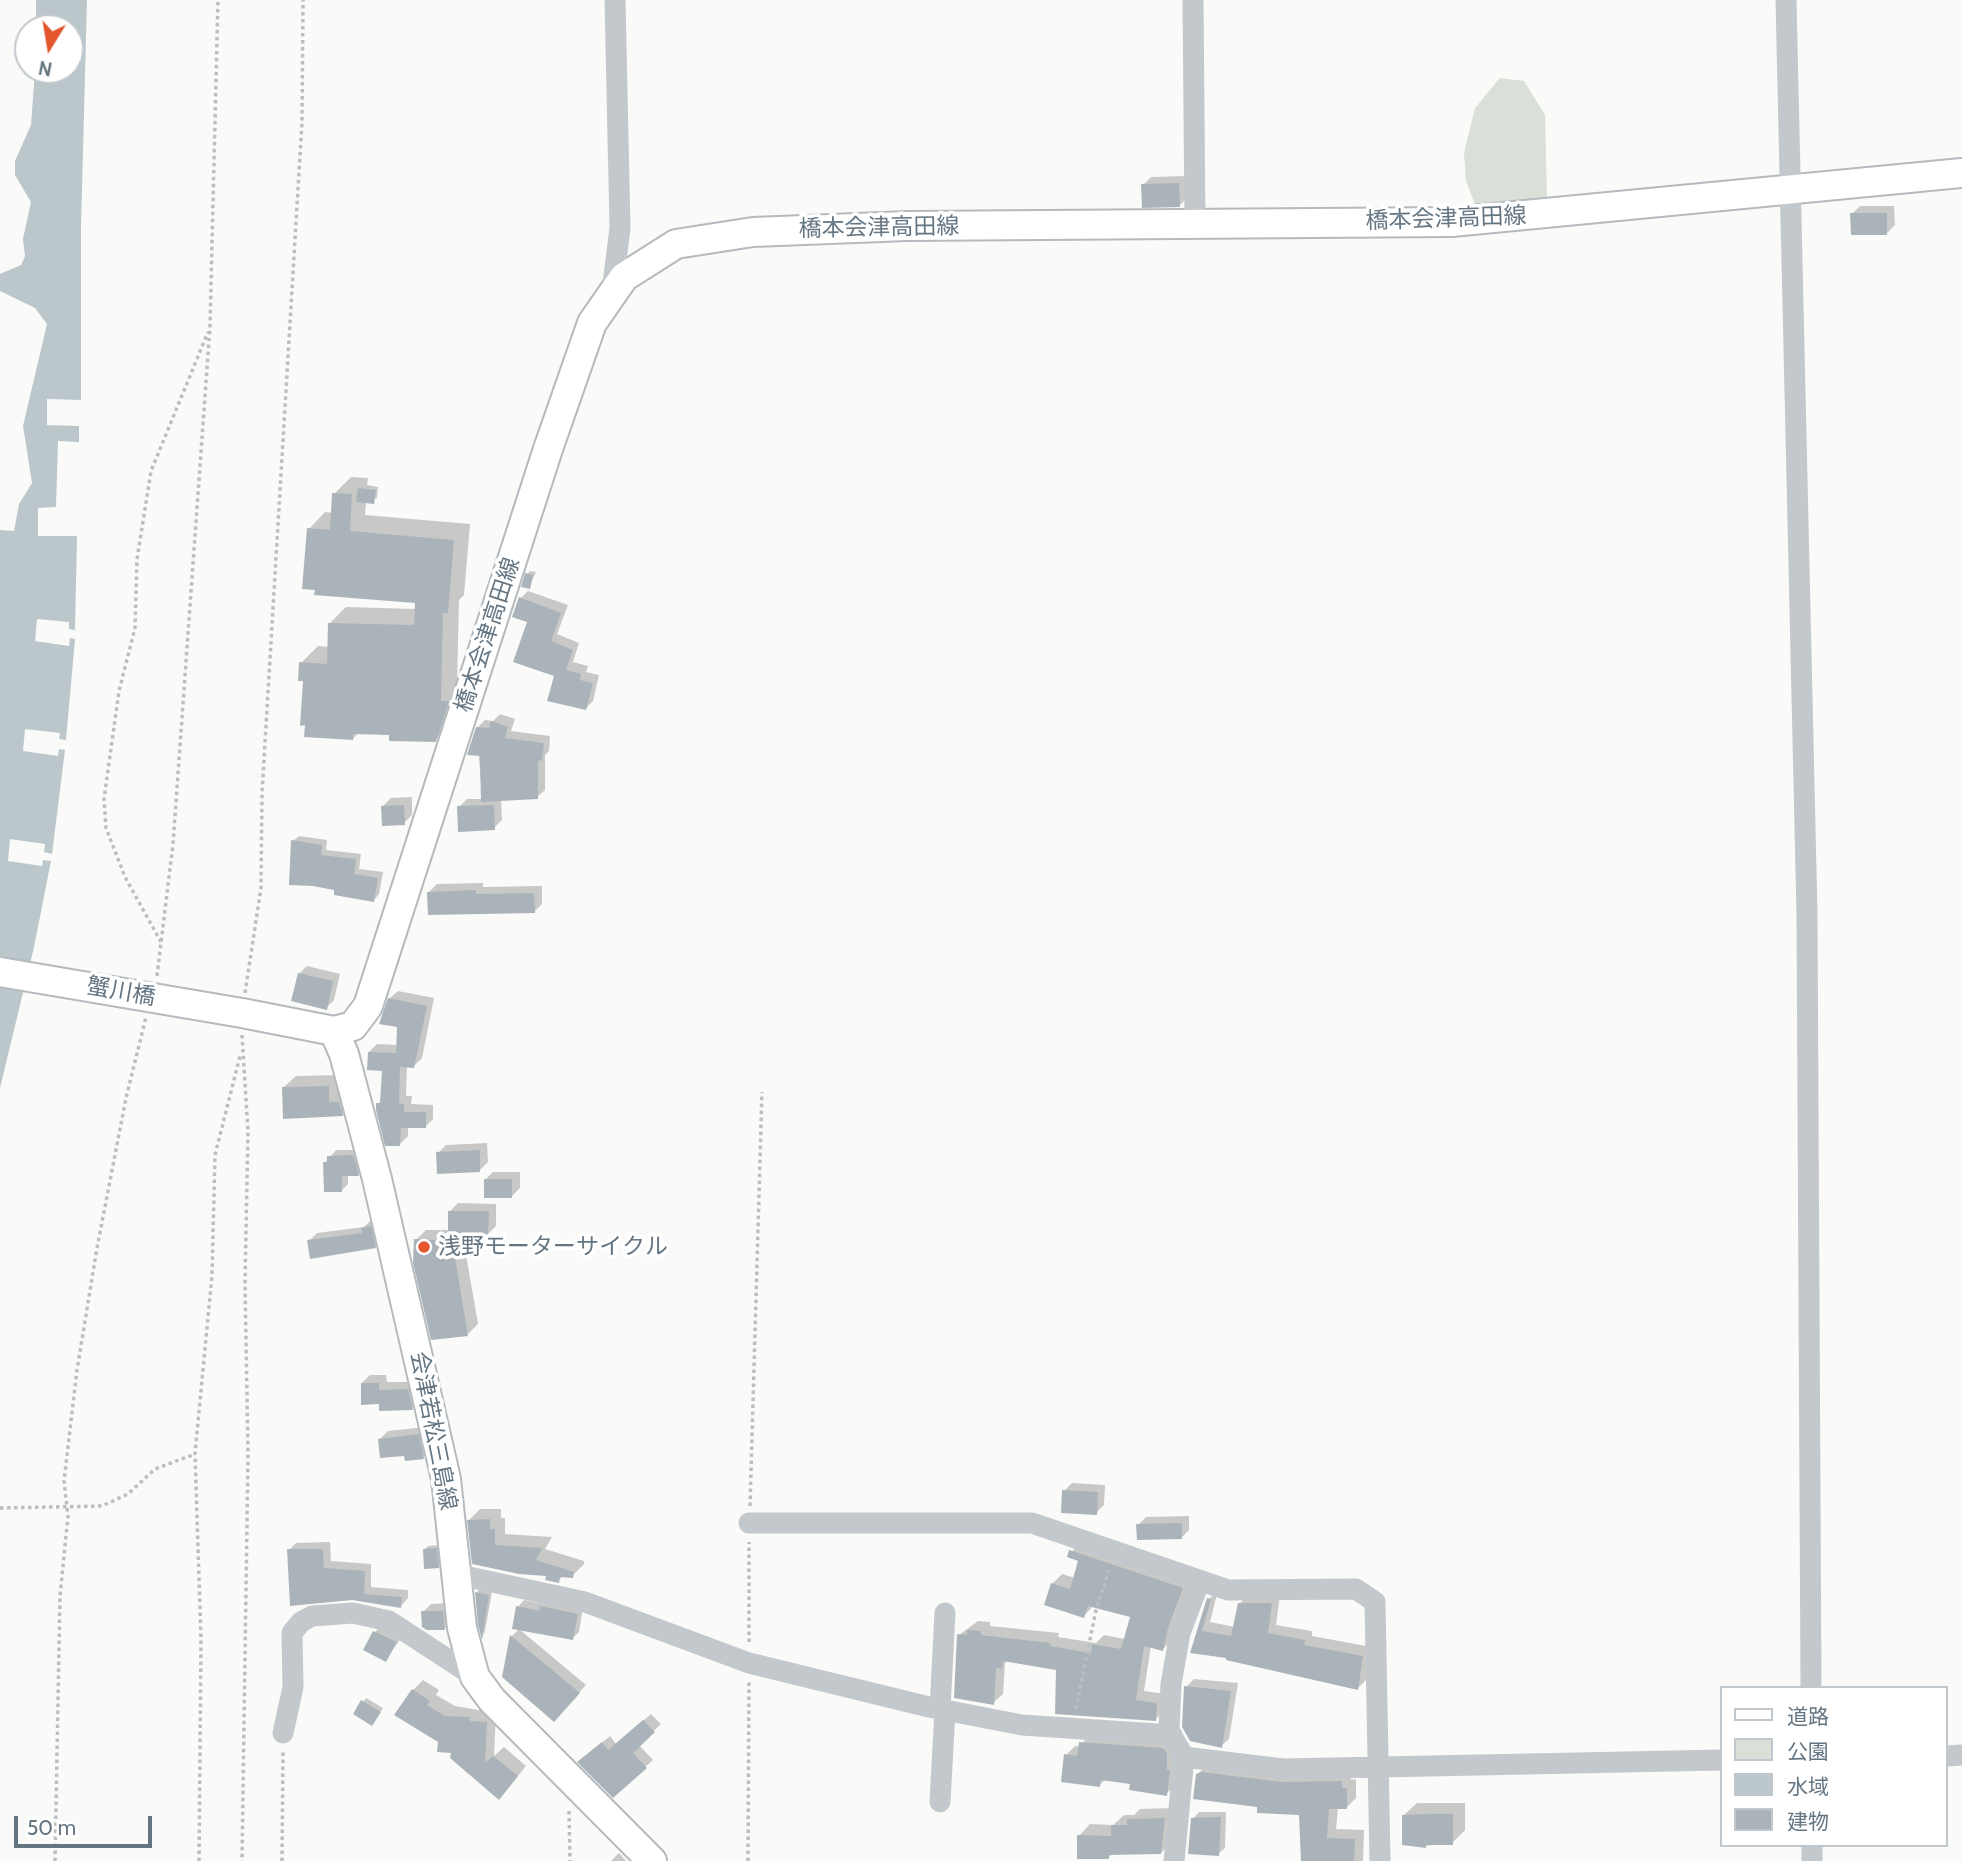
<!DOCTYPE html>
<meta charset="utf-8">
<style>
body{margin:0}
#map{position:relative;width:1962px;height:1861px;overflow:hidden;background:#fafaf8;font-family:Cabin,"Noto Sans JP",sans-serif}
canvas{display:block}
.legend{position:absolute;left:1720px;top:1686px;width:228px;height:161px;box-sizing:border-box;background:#fff;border:2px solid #c1c8cd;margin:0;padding:9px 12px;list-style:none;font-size:21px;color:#657683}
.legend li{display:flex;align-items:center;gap:14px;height:35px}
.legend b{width:35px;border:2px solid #c1c8cd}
.north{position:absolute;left:14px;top:14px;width:70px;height:70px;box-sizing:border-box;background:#fff;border:2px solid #c1c8cd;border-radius:50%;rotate:191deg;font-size:19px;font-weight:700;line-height:28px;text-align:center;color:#657683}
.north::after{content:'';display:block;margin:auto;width:24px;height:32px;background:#e4572e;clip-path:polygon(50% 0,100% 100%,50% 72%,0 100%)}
.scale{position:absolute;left:14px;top:1816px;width:138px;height:32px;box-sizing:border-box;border:4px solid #657683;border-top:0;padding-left:9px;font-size:21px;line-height:24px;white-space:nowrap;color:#657683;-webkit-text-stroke:5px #fff;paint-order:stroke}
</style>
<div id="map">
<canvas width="1962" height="1861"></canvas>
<ul class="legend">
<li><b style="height:9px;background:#fff"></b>道路</li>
<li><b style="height:19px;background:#dadfd7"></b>公園</li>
<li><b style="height:19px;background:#bbc7cb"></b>水域</li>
<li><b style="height:19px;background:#aab3b9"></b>建物</li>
</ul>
<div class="north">N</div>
<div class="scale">50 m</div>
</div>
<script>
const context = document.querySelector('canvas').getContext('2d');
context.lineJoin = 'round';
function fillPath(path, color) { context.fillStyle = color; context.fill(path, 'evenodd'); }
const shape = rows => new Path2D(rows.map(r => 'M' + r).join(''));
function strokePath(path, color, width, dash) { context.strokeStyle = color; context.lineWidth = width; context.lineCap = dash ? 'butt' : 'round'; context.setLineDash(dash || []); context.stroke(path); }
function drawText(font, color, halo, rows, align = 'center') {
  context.font = font + ' Cabin,"Noto Sans JP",sans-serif'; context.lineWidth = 7; context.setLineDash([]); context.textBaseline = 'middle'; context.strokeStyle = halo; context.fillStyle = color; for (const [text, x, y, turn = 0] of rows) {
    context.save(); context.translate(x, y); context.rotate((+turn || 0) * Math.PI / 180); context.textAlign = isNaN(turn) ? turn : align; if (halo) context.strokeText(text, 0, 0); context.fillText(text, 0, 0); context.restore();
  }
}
fillPath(shape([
 [1500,78,1524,81,1545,115,1547,201,1476,207,1466,181,1464,153,1475,108]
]), '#dadfd7');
fillPath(shape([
 [36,0,87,0,81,227,81,400,47,399,47,425,79,426,79,442,58,441,56,507,38,508,38,536,77,536,75,630,69,629,69,622,37,619,35,641,69,646,70,638,75,639,66,740,59,739,60,733,25,729,23,751,58,756,59,749,65,750,52,854,44,852,45,844,10,839,8,861,42,866,43,860,51,861,34,947,0,1088,0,530,14,531,19,504,32,483,23,426,47,324,35,308,0,291,0,274,21,265,25,256,23,239,31,202,15,175,15,161,31,125,35,70,70,70,70,28,36,28]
]), '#bbc7cb');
fillPath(shape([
 [1186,176,1187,198,1179,206,1143,185,1151,177],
 [1860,206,1894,206,1895,225,1887,233,1852,214],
 [351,477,368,478,367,485,378,487,377,498,366,501,365,515,470,524,464,595,459,600,457,685,464,685,452,723,435,740,359,732,353,739,305,680,301,663,318,646,329,647,329,624,346,607,416,609,417,601,309,529,325,512,333,513,334,494],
 [530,571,536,572,529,587,527,574],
 [528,591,568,605,557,634,579,643,573,662,588,666,586,672,599,675,593,701,586,708,556,675,529,621,521,598],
 [500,714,515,719,511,731,550,736,549,751,545,755,545,790,537,797,501,799,502,820,494,828,459,807,467,799,482,799,477,728,485,720,493,721],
 [412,797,412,815,404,823,383,806,391,798],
 [299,836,327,840,326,850,361,854,359,869,383,872,379,894,374,900,336,889,293,841],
 [483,883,483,887,542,886,542,904,534,912,429,892,437,884],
 [307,966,340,974,334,1000,326,1008,299,974],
 [398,991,434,998,422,1058,414,1066,407,1066,406,1096,412,1096,411,1104,433,1105,433,1119,425,1127,408,1126,408,1136,400,1144,378,1104,382,1100,384,1069,369,1052,377,1044,398,1045,399,1025,389,999],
 [339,1075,354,1103,343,1115,284,1087,296,1076],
 [487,1143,488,1162,480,1170,438,1153,446,1145],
 [336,1150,360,1150,365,1167,358,1174,348,1174,348,1184,341,1191,325,1163],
 [493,1172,520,1172,520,1188,512,1196,485,1180],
 [458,1203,496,1204,496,1226,488,1234,466,1233,468,1246,465,1249,478,1324,468,1334,416,1240,426,1230,450,1230,450,1211],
 [378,1219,383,1239,375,1247,309,1241,317,1233,364,1227,371,1220],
 [370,1375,386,1375,387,1382,416,1382,420,1400,412,1408,362,1383],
 [426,1427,431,1449,423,1457,406,1454,380,1439,388,1431],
 [1072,1483,1105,1485,1104,1505,1096,1513,1064,1491],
 [480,1509,501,1509,501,1518,505,1518,505,1534,552,1537,545,1549,584,1561,584,1564,572,1576,564,1575,558,1581,548,1574,519,1573,469,1520],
 [1189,1516,1189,1530,1181,1538,1138,1525,1146,1517],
 [1080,1541,1191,1579,1172,1640,1163,1649,1151,1646,1144,1691,1166,1694,1165,1709,1156,1719,1058,1668,1008,1660,1005,1663,1003,1694,993,1703,959,1635,978,1621,990,1622,990,1626,1059,1633,1058,1637,1096,1643,1104,1635,1125,1639,1132,1616,1094,1605,1084,1616,1052,1584,1062,1574,1075,1578,1080,1560,1069,1556],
 [330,1542,331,1561,371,1564,371,1587,408,1590,408,1598,401,1606,352,1598,289,1550,296,1543],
 [440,1545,442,1563,438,1567,425,1549,428,1546],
 [480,1589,492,1592,484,1636,477,1592],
 [1218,1590,1210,1622,1235,1627,1239,1604,1249,1595,1280,1595,1276,1625,1312,1631,1312,1636,1371,1647,1367,1679,1358,1688,1229,1656,1192,1652,1209,1599],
 [524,1600,544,1604,548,1600,583,1608,579,1632,573,1638,518,1607],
 [451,1603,453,1620,445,1628,423,1612,431,1604],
 [383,1624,404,1634,386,1659,375,1632],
 [519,1629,586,1685,561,1712,504,1676,512,1636],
 [1194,1679,1238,1683,1229,1739,1221,1746,1186,1687],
 [423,1680,439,1690,436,1695,455,1706,496,1713,494,1756,504,1747,526,1766,509,1787,440,1741,413,1690],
 [366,1698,383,1708,372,1724,363,1702],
 [651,1714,661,1724,639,1745,653,1760,645,1767,587,1755,610,1736,616,1744],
 [1089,1734,1172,1739,1175,1785,1166,1794,1132,1782,1106,1779,1099,1785,1066,1755,1075,1746,1080,1747],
 [1207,1765,1351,1772,1351,1780,1356,1779,1356,1798,1347,1807,1338,1807,1336,1829,1364,1830,1363,1861,1303,1861,1301,1813,1259,1805,1197,1775],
 [1417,1803,1465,1803,1465,1830,1452,1843,1425,1846,1404,1815],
 [1175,1808,1172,1841,1161,1853,1113,1853,1108,1858,1079,1836,1090,1824,1113,1825,1124,1815,1134,1815,1140,1809],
 [1199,1812,1226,1812,1225,1848,1218,1854,1193,1819],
 [619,1853,626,1861,611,1861]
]), '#0003');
fillPath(shape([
 [1179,183,1180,207,1142,208,1141,184],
 [1850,213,1887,213,1887,235,1851,235],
 [358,488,376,490,374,504,356,502],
 [332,493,352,494,350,531,454,540,448,613,443,613,441,701,449,701,436,742,389,741,389,735,353,734,353,740,304,737,305,725,300,726,303,681,298,681,299,662,327,664,328,623,414,625,415,603,314,595,315,590,302,589,307,528,330,530],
 [525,573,533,575,530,589,521,587],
 [519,597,561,613,551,641,573,650,566,670,581,674,580,680,593,683,586,710,547,701,554,676,513,662,527,622,512,617],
 [491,721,508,727,505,738,544,743,542,761,538,760,538,799,481,802,480,756,467,755,476,727,489,728],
 [404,805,405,825,382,826,381,806],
 [494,805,495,830,458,832,457,806],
 [291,840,322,845,321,855,356,859,354,874,378,878,374,902,334,895,334,890,313,886,289,885],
 [476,890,476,894,534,893,535,913,428,915,427,892],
 [298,973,333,981,327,1010,291,1001],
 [388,998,427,1006,414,1068,400,1067,399,1103,404,1104,404,1112,426,1112,426,1128,401,1128,400,1146,385,1146,376,1110,376,1103,380,1103,382,1071,367,1070,368,1052,396,1053,397,1027,379,1024],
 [329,1086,329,1102,339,1102,343,1116,283,1119,282,1087],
 [480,1150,480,1172,437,1174,436,1152],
 [350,1155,354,1157,359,1176,342,1176,342,1192,324,1192,323,1162,327,1162,327,1156],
 [484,1179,512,1179,512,1198,484,1198],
 [448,1211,489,1211,488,1235,448,1235],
 [371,1226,376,1248,310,1259,307,1240,362,1233,361,1228],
 [414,1239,456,1241,459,1257,455,1258,468,1336,431,1340,413,1263],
 [361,1383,379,1383,379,1390,408,1389,413,1410,379,1411,379,1404,361,1405],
 [419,1434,424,1459,405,1461,404,1456,380,1458,378,1439],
 [1062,1490,1098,1492,1097,1515,1061,1513],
 [490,1519,490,1529,495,1529,495,1545,542,1548,536,1560,574,1572,573,1578,560,1577,559,1583,545,1580,546,1576,519,1574,472,1564,467,1520],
 [1182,1523,1182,1539,1137,1540,1136,1524],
 [437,1548,439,1568,424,1569,423,1549],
 [287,1549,323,1549,324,1568,365,1571,364,1594,402,1597,401,1608,352,1600,290,1606],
 [1069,1550,1183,1588,1168,1628,1163,1651,1144,1646,1136,1700,1157,1703,1156,1721,1055,1714,1056,1670,1003,1661,1002,1669,996,1668,994,1705,954,1698,957,1634,967,1635,967,1630,981,1631,981,1635,1050,1643,1050,1646,1091,1653,1092,1644,1121,1649,1130,1617,1088,1606,1084,1618,1044,1605,1051,1583,1070,1589,1078,1561,1067,1557],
 [475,1592,489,1595,482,1640,478,1625],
 [1207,1598,1211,1599,1202,1631,1231,1636,1238,1603,1272,1603,1268,1633,1305,1640,1304,1645,1363,1656,1358,1690,1226,1660,1226,1658,1190,1653],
 [516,1606,539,1611,540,1606,578,1614,573,1640,512,1629],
 [421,1611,443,1611,445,1630,427,1630,422,1627],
 [373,1631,397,1642,386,1662,363,1650],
 [510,1635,580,1693,554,1722,502,1677],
 [1184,1686,1231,1691,1222,1748,1190,1741,1182,1727],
 [412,1689,430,1701,427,1705,445,1716,470,1717,470,1721,487,1722,485,1763,493,1756,518,1776,499,1800,450,1758,451,1753,437,1752,438,1742,394,1715],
 [361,1700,381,1712,372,1726,353,1714],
 [643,1720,655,1732,633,1753,647,1768,613,1798,577,1762,602,1742,608,1750],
 [1079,1742,1163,1748,1167,1754,1167,1770,1170,1770,1167,1796,1129,1790,1130,1784,1101,1780,1100,1787,1061,1782,1064,1754,1077,1756],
 [1201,1772,1282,1782,1342,1781,1342,1788,1347,1788,1347,1809,1329,1809,1327,1838,1355,1839,1354,1861,1301,1861,1299,1815,1257,1813,1257,1807,1193,1799,1196,1774],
 [1431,1814,1453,1814,1453,1845,1426,1845,1426,1848,1402,1845,1402,1815],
 [1221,1817,1219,1856,1188,1854,1191,1818],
 [1165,1818,1161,1854,1109,1855,1109,1859,1077,1859,1077,1835,1111,1836,1111,1825,1127,1825,1127,1819]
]), '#aab3b9');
const major = shape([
 [242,1013,334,1031,344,1054,377,1179,446,1479,462,1628,475,1677,492,1700,652,1861],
 [334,1031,353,1026,368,1006,548,449,592,323,624,277,676,244,753,232,907,226,1452,222,1962,173]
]);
strokePath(major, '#b5babe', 32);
strokePath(shape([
 [161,942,125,877,106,828,104,799,119,691,135,628,137,559,151,471,208,332],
 [157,976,173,844,210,326,218,0],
 [245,993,261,888,262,793,302,122,303,0],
 [242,1035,248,1131,245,1283,248,1454,242,1861],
 [750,1506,762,1092],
 [0,1508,102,1506,128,1494,155,1469,195,1454],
 [749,1642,749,1542],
 [1076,1709,1096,1610,1109,1570],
 [569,1811,570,1861],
 [55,1861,60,1596,68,1516,64,1481,77,1370,97,1248,126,1098,146,1017],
 [199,1861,201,1639,195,1454,212,1275,215,1155,240,1056],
 [282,1861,283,1751],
 [748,1861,749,1682]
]), '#bbbfc2', 3.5, [3.5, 3.5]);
strokePath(shape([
 [1193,0,1195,224],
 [1786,0,1807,914,1811,1688],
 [612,292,620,228,615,0],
 [749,1523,1032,1523,1228,1590,1356,1589,1375,1602,1380,1861],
 [455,1574,585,1602,749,1663,929,1707,1022,1725,1172,1735],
 [940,1709,945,1613],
 [283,1733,293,1687,292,1633,301,1622,312,1616,353,1613,389,1621,475,1677],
 [1946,1756,1962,1755],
 [1184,1757,1283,1769,1722,1760],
 [940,1802,945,1710],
 [1812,1845,1812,1861],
 [1174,1861,1184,1757,1169,1731,1171,1684,1180,1633,1200,1580]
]), '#c3c8cc', 21);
strokePath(major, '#fff', 28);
const majorBridge = shape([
 [0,972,242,1013]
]);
strokePath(majorBridge, '#b5babe', 32, []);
strokePath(majorBridge, '#fff', 28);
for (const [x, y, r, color] of [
 [424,1247,7,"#e4572e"]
]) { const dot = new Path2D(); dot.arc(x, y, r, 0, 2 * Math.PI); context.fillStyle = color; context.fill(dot); strokePath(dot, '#fff', 2.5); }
drawText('23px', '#657683', '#fff', [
 ["橋本会津高田線",1446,219,-2],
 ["橋本会津高田線",879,228,-1],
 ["橋本会津高田線",488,635,-72],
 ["蟹川橋",121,992,10],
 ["会津若松三島線",433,1431,79]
]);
drawText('23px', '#657683', '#fff', [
 ["浅野モーターサイクル",438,1247]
], 'left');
</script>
